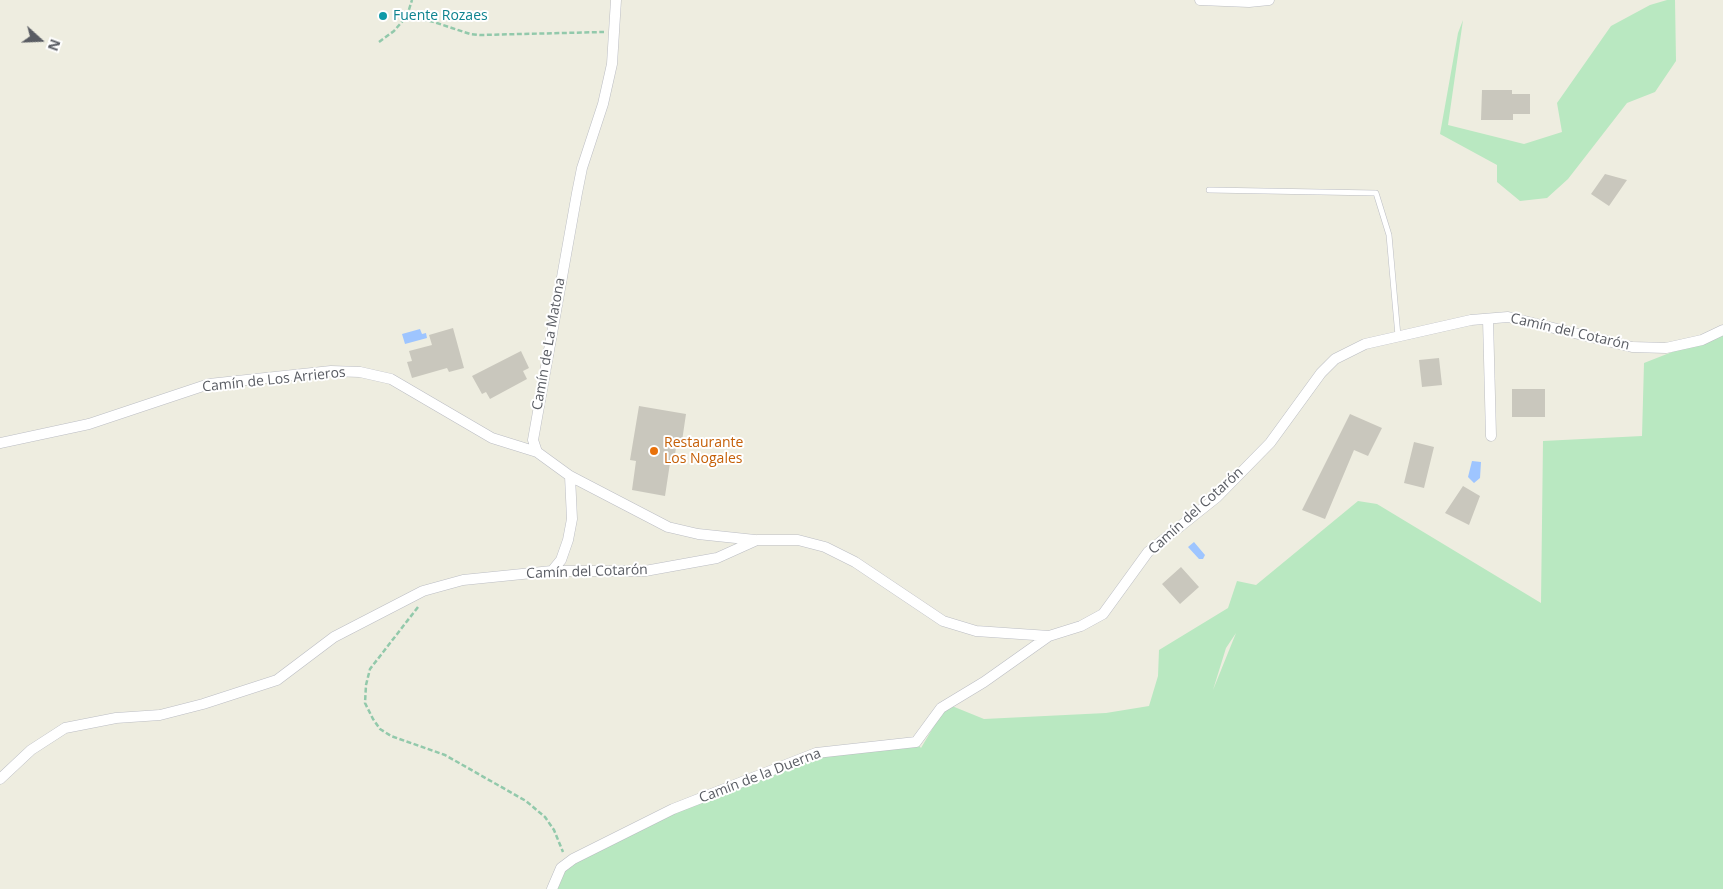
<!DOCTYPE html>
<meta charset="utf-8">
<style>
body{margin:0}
#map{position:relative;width:1723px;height:889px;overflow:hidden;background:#eeede0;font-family:"Open Sans",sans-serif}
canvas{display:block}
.north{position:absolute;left:15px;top:15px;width:50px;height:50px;-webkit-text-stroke:4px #fff;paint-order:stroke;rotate:110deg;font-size:14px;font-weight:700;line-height:20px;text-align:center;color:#595c63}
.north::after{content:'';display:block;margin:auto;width:18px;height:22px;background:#595c63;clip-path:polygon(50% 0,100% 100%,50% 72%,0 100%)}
</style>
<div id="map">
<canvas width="1723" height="889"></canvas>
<div class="north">N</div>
</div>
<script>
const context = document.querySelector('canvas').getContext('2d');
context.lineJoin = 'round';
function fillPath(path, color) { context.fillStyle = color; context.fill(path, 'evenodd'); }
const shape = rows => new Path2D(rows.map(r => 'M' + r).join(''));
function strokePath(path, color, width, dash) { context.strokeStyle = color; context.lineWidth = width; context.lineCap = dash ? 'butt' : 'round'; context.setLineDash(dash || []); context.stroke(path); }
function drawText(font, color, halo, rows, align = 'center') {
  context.font = font + ' "Open Sans",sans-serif'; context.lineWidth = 4; context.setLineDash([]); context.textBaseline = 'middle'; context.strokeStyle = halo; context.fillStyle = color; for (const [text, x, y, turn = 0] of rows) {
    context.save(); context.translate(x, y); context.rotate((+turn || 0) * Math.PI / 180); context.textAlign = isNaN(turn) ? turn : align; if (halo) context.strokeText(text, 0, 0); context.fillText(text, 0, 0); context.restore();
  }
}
fillPath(shape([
 [1667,0,1675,0,1676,61,1655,92,1627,103,1568,179,1547,198,1520,201,1497,182,1497,165,1440,134,1458,33,1463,20,1448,125,1524,144,1562,132,1557,103,1611,26,1650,5],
 [1723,332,1723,889,552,889,573,859,654,820,816,753,916,742,921,748,947,704,984,719,1106,713,1149,706,1158,676,1159,650,1228,608,1237,581,1256,585,1358,501,1377,504,1541,603,1543,441,1642,436,1644,363],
 [1236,633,1213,690,1226,648]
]), '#b9e8c1');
fillPath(shape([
 [420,329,422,334,426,333,427,338,405,344,402,334],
 [1472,461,1481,462,1480,478,1474,483,1468,477],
 [1194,542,1205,555,1203,559,1199,559,1188,547]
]), '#9ec5ff');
fillPath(shape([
 [1482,90,1512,90,1512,94,1530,94,1530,114,1513,114,1513,120,1481,120],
 [1605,174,1627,180,1609,206,1591,194],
 [453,328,464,368,449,372,447,368,412,378,407,362,412,361,409,351,432,345,429,335],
 [521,351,529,368,523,371,527,379,490,399,486,392,482,394,472,376],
 [1439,358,1442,385,1422,387,1419,360],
 [1512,389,1545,389,1545,417,1512,417],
 [639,406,686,414,682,441,677,440,674,462,670,463,665,496,632,490,636,461,630,460],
 [1350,414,1382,428,1368,456,1354,450,1325,519,1302,510],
 [1414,442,1434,447,1424,488,1404,483],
 [1463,486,1480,496,1469,525,1445,513],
 [1181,567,1199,587,1180,604,1162,584]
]), '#c9c7bd');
const lane = shape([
 [1209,190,1376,193,1389,235,1398,336]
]);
const street = shape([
 [616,0,612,64,603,104,582,168,577,193,533,440,537,452,570,476,668,527,698,534,755,540],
 [1200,0,1249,2,1269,0],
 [1488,319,1491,436],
 [0,443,89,424,209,384,331,371,360,372,391,379,492,438,537,452],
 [552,571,561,560,568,540,572,519,570,476],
 [0,779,31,750,65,728,116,718,160,715,203,704,277,680,334,637,423,591,463,580,552,571,645,571,717,558,757,540,798,540,825,547,855,562,943,621,976,631,1049,636,1081,626,1103,614,1148,552,1217,497,1270,443,1321,373,1335,359,1365,344,1471,320,1508,317,1632,347,1666,348,1702,340,1723,330],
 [552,889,561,868,573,859,673,809,816,753,916,742,941,708,984,682,1049,636]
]);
strokePath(lane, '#bbbdc3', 6);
strokePath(street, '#bbbdc3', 11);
strokePath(shape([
 [407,16,434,22,470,34,480,35,604,32],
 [379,42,394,31,407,16,412,0],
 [418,607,370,669,366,685,365,703,373,719,380,729,391,736,445,755,526,801,545,817,554,830,563,852]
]), '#92c9ab', 2.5, [5, 2.5]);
strokePath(lane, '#fff', 5);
strokePath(street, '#fff', 10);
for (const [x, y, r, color] of [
 [383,16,5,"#0f9aa8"],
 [654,451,5,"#e8710a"]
]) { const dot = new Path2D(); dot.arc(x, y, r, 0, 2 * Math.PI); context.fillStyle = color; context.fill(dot); strokePath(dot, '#fff', 2); }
drawText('14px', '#0d838f', '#fff', [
 ["Fuente Rozaes",393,16]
], 'left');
drawText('14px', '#595c63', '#fff', [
 ["Camín del Cotarón",1570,332,13],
 ["Camín de La Matona",549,344,-80],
 ["Camín de Los Arrieros",274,380,-6],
 ["Camín del Cotarón",1196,511,-42],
 ["Camín del Cotarón",587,572,-2],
 ["Camín de la Duerna",760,776,-21]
]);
drawText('14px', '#c56008', '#fff', [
 ["Restaurante",664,443],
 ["Los Nogales",664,459]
], 'left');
</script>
